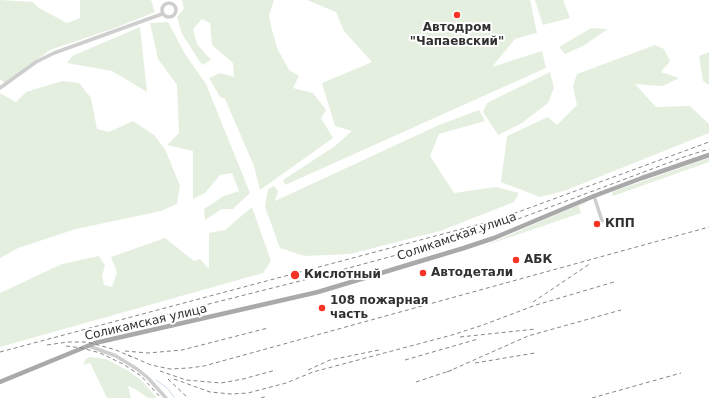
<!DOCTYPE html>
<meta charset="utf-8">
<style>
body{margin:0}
canvas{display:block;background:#fff}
</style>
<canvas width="709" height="398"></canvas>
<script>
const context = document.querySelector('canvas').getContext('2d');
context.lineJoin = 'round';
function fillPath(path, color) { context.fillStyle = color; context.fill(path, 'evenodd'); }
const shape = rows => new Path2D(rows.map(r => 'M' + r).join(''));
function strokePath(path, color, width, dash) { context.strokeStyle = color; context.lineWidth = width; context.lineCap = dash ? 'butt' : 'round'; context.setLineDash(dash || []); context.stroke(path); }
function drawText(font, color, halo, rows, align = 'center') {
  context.font = font + ' "DejaVu Sans",sans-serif'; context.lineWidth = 4; context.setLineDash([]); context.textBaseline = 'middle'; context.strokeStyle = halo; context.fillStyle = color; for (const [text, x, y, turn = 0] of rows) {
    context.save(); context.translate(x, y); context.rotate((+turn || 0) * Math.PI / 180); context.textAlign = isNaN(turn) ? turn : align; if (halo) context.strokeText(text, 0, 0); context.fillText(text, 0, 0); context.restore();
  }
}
fillPath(shape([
 [0,0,33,2,39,8,67,23,80,18,80,0,151,0,155,12,115,28,50,50,6,84,0,79],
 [182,0,274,0,269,16,271,26,277,48,289,70,299,76,293,88,313,93,326,110,321,118,333,138,260,190,254,166,225,99,220,97,209,78,220,73,234,77,233,63,212,45,210,23,202,19,193,29,197,44,211,60,202,65,182,34,177,17,184,9],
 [307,0,530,0,537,33,515,39,492,67,542,51,546,68,285,185,283,180,335,146,352,131,335,126,322,83,372,62,344,31,336,12],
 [535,0,563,0,570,18,543,25],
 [168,22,185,54,206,84,250,193,233,209,222,209,205,220,204,209,224,196,239,191,232,173,220,175,205,193,193,199,193,151,167,145,179,133,177,85,158,59,150,23],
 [140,27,147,92,112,71,67,63,72,56],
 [591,28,608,29,583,46,565,54,559,47],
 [655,45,664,49,670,61,661,72,679,78,663,86,635,84,656,107,690,106,709,124,709,133,564,191,540,197,501,182,507,136,548,117,557,125,577,105,573,86,577,74],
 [709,52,709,85,703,81,699,56],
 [550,72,554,88,548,103,522,123,498,135,483,112,487,103],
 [62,81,79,83,91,98,97,129,109,132,133,121,154,135,165,149,180,186,177,204,161,211,76,229,18,248,0,258,0,93,16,102,26,92],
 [479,110,485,121,439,134,430,156,454,193,496,187,519,193,514,202,440,231,350,254,304,256,280,248,265,207,268,189,274,186,278,191,275,201,439,125],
 [709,158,709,162,613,196,612,192],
 [586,202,586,203,579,206,581,213,484,246],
 [252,207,271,261,263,273,0,347,0,293,62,264,99,256,105,265,102,276,104,285,112,287,117,272,111,257,165,238,194,261,200,259,209,269,209,233,225,230],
 [89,357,106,359,127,370,141,380,157,398,148,398,135,389,128,386,131,398,107,398,90,363,83,365,86,359]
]), '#e5efdf');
strokePath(shape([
 [156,380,167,388,175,398]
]), '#cadcf0', 1);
strokePath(shape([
 '162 10a7 7 0 1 1 14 0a7 7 0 1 1-14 0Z',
 [0,88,36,62,54,53,162,14],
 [594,196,602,221],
 [89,346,116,356,137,369,148,378,166,398]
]), '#cecece', 3.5);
strokePath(shape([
 [0,382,95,343,318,292,464,248,494,238,594,196,642,178,709,155]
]), '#a9a9a9', 4.5);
strokePath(shape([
 [533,302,591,263],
 [106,330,308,279,467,236,502,225,684,157,709,149],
 [460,337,536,329],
 [47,345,68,342,87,342,116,350,132,357],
 [66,346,82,348,100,353,123,364,141,376,161,398],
 [125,351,148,353,182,350,268,328],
 [0,352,499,219,709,142],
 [128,355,151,365,170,369,189,368,204,366,709,227],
 [405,360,478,339],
 [475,363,535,353],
 [308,370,330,360,379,350],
 [160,371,186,380,221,383,243,379,276,370],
 [447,372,528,336,621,310],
 [168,379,188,398],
 [174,379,210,392,231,394,248,393,286,383,313,372,452,335,483,325,536,305,614,282],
 [416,382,452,370],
 [261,398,267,396],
 [592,398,681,373]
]), '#868686', 1, [4, 3]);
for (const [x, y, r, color] of [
 [457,15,4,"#f63325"],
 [597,224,4,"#f63325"],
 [516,260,4,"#f63325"],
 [423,273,4,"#f63325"],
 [295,275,5,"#f63325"],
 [322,308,4,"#f63325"]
]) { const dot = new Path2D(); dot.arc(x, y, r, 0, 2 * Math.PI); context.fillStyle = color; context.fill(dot); strokePath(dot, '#fff', 1.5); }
drawText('bold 12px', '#313131', '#fff', [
 ["Автодром",457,28,"center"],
 ["\"Чапаевский\"",457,42,"center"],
 ["КПП",605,224],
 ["АБК",524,260],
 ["Автодетали",431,273],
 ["Кислотный",304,275],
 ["108 пожарная",330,301],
 ["часть",330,315]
], 'left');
drawText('12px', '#313131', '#fff', [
 ["Соликамская улица",457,237,-19],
 ["Соликамская улица",146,323,-13]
]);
</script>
